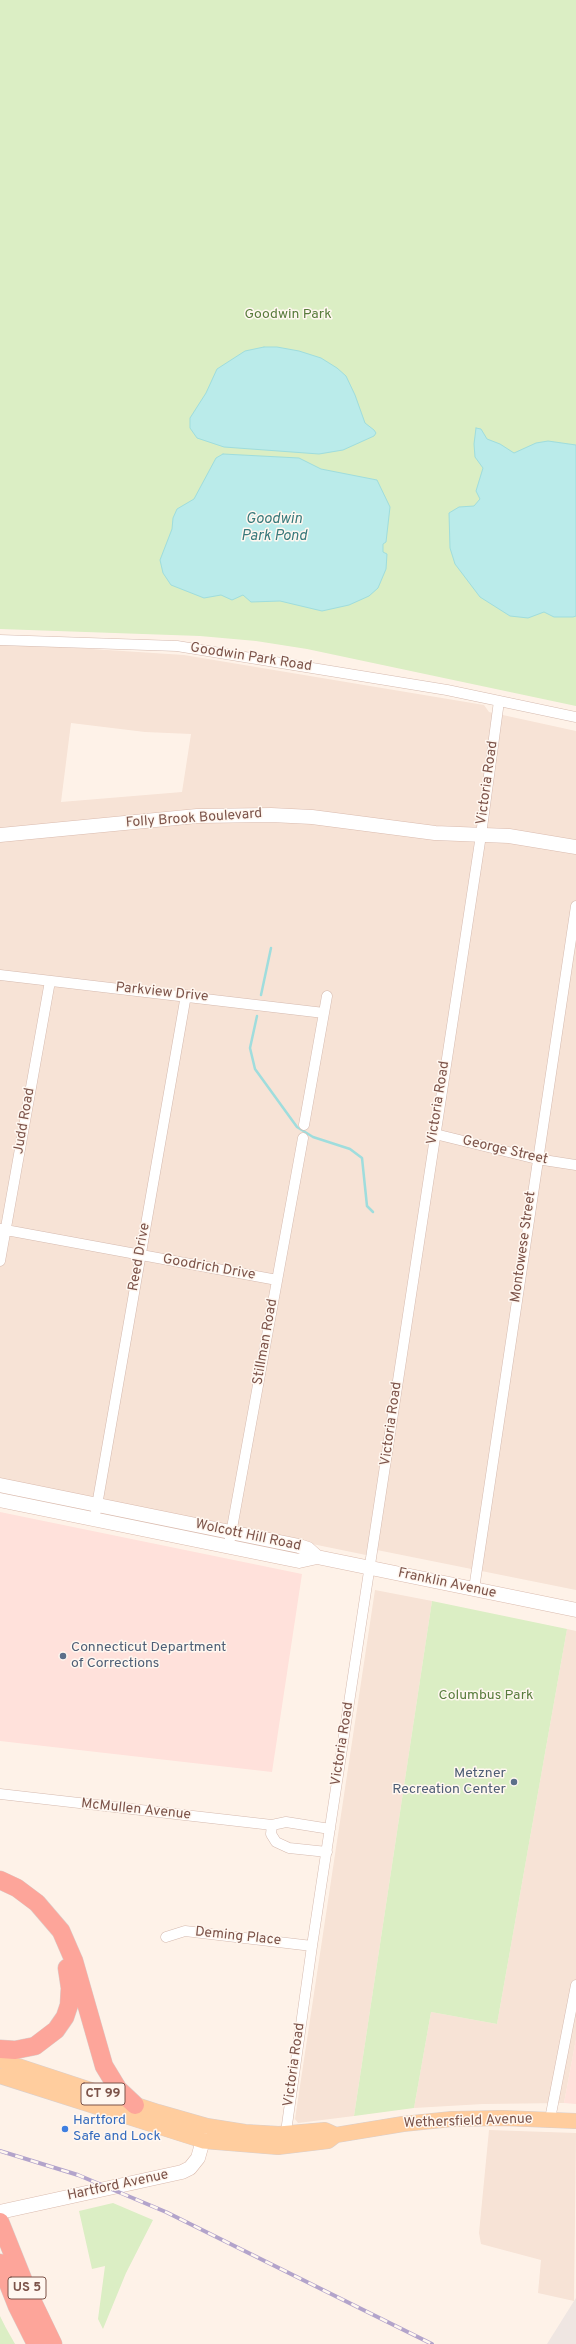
<!DOCTYPE html>
<style>
body{margin:0}
canvas{display:block;background:#fef2e8}
</style>
<canvas width="576" height="2344"></canvas>
<script>
const context = document.querySelector('canvas').getContext('2d');
context.lineJoin = 'round';
function fillPath(path, color) { context.fillStyle = color; context.fill(path, 'evenodd'); }
const shape = rows => new Path2D(rows.map(r => 'M' + r).join(''));
function strokePath(path, color, width, dash) { context.strokeStyle = color; context.lineWidth = width; context.lineCap = dash ? 'butt' : 'round'; context.setLineDash(dash || []); context.stroke(path); }
function drawText(font, color, halo, rows, align = 'center') {
  context.font = font + ' Overpass,sans-serif'; context.lineWidth = 3; context.setLineDash([]); context.textBaseline = 'middle'; context.strokeStyle = halo; context.fillStyle = color; for (const [text, x, y, turn = 0] of rows) {
    context.save(); context.translate(x, y); context.rotate((+turn || 0) * Math.PI / 180); context.textAlign = isNaN(turn) ? turn : align; if (halo) context.strokeText(text, 0, 0); context.fillText(text, 0, 0); context.restore();
  }
}
fillPath(shape([
 [0,643,184,655,484,705,489,712,576,731,576,1590,367,1548,366,1555,0,1480],
 [71,723,145,732,191,734,182,792,61,802],
 [375,1590,432,1601,354,2116,298,2123,295,2119],
 [567,1629,576,1631,576,2039,564,2103,483,2104,414,2108,431,2012,497,2024],
 [489,2130,576,2133,574,2301,538,2293,541,2260,481,2244,479,2233]
]), '#f7e3d6');
fillPath(shape([
 [0,1512,302,1574,272,1772,0,1741],
 [576,2039,576,2104,564,2103]
]), '#ffe1db');
fillPath(shape([
 [576,2298,576,2344,547,2344,574,2301]
]), '#efe6e2');
fillPath(shape([
 [0,0,576,0,576,706,307,649,256,641,200,636,0,629],
 [432,1601,567,1629,497,2024,431,2012,414,2108,354,2116],
 [113,2203,153,2220,126,2273,103,2329,98,2319,105,2266,92,2269,79,2211],
 [0,2316,6,2328,15,2344,0,2344]
]), '#dbeec4');
const water = shape([
 [264,347,277,347,299,351,321,358,337,368,346,376,355,395,365,423,374,430,376,433,374,436,343,450,319,454,224,447,197,438,190,428,190,418,206,393,217,369,245,351,264,347],
 [476,428,481,429,487,439,500,444,514,453,536,443,548,441,576,445,576,616,573,617,554,617,544,612,528,618,510,616,480,597,455,564,450,548,449,513,459,507,474,506,480,499,476,491,483,468,475,457,474,444,476,428],
 [223,454,299,458,321,469,377,480,390,507,386,542,383,544,383,552,387,554,386,569,378,588,369,596,349,605,322,611,280,601,251,602,243,595,232,600,221,595,204,598,171,585,163,573,160,560,172,529,173,518,177,509,194,499,216,458,223,454]
]);
fillPath(water, '#baebea');
strokePath(water, '#9fdddd', 1);
strokePath(shape([
 [261,995,271,948],
 [257,1016,250,1048,255,1069,297,1127,313,1137,350,1149,362,1158,367,1206,373,1212]
]), '#9fdddd', 2.5);
const street = shape([
 [0,640,177,646,447,690,576,717],
 [0,975,324,1013],
 [304,1125,327,996],
 [435,1134,537,1159,576,1165],
 [0,1229,277,1280],
 [0,1261,50,981],
 [96,1511,186,995],
 [230,1539,303,1138],
 [474,1589,576,906],
 [0,1794,272,1825,286,1822,330,1829],
 [272,1825,271,1834,276,1842,289,1848,327,1852],
 [166,1937,185,1931,312,1946],
 [550,2119,576,1985],
 [285,2139,312,1946,481,835,499,701]
]);
const secondary = shape([
 [0,835,197,816,271,815,312,817,435,833,509,836,576,847],
 [0,1485,299,1546,308,1549,317,1557],
 [0,1500,299,1561,317,1557],
 [317,1557,576,1610],
 [0,2212,182,2172,190,2168,198,2158,207,2126]
]);
const primary = shape([
 [0,2060,158,2112,207,2126,245,2132,279,2134,325,2130,336,2135,403,2124,452,2119,503,2118,576,2121],
 [0,2076,204,2141,278,2147,328,2141,336,2135]
]);
const highway = shape([
 [0,1880,17,1888,37,1903,61,1931,74,1961,104,2066,118,2089,135,2105],
 [0,2049,15,2050,35,2046,56,2030,65,2017,69,2005,70,1988,67,1968],
 [0,2222,28,2292,53,2344],
 [0,2263,17,2306,36,2344]
]);
strokePath(street, '#d5baaf', 11);
strokePath(secondary, '#dabbae', 15);
strokePath(primary, '#dacfcc', 16);
strokePath(highway, '#dacfcc', 19);
strokePath(street, '#fff', 10);
strokePath(secondary, '#fff', 14);
strokePath(primary, '#ffcd9e', 15);
strokePath(highway, '#fda59a', 18);
const rail = shape([
 [0,2151,78,2175,166,2212,432,2344]
]);
strokePath(rail, '#b3a4cb', 4);
strokePath(rail, '#fff7f0', 2.5, [8]);
for (const [x, y, r, color] of [
 [63,1656,4,"#5c6f8a"],
 [514,1782,4,"#5c6f8a"],
 [65,2129,4,"#3f7fe0"]
]) { const dot = new Path2D(); dot.arc(x, y, r, 0, 2 * Math.PI); context.fillStyle = color; context.fill(dot); strokePath(dot, '#fff7f0', 1.5); }
for (const [x, y, w] of [
 [103,2094,44],
 [27,2288,38]
]) { const box = new Path2D(); box.roundRect(x - w / 2, y - 11, w, 22, 3); context.fillStyle = '#fff7f0'; context.fill(box); strokePath(box, '#7c5349', 1); }
drawText('bold 13px', '#7c5349', null, [
 ["CT 99",103,2094],
 ["US 5",27,2288]
]);
drawText('14px', '#587c3c', '#fff7f0', [
 ["Goodwin Park",288,315],
 ["Columbus Park",486,1696]
]);
drawText('14px', '#7c5349', '#fff7f0', [
 ["Goodwin Park Road",251,658,9],
 ["Victoria Road",488,783,-82],
 ["Folly Brook Boulevard",194,819,-4],
 ["Parkview Drive",162,993,6],
 ["Victoria Road",439,1103,-81],
 ["Judd Road",25,1121,-80],
 ["George Street",505,1151,13],
 ["Montowese Street",524,1247,-82],
 ["Reed Drive",140,1257,-80],
 ["Goodrich Drive",209,1268,10],
 ["Stillman Road",266,1342,-80],
 ["Victoria Road",392,1424,-82],
 ["Wolcott Hill Road",248,1536,12],
 ["Franklin Avenue",447,1584,12],
 ["Victoria Road",343,1744,-81],
 ["McMullen Avenue",136,1810,6],
 ["Deming Place",238,1937,6],
 ["Victoria Road",295,2065,-82],
 ["Wethersfield Avenue",468,2122,-2],
 ["Hartford Avenue",118,2186,-12]
]);
drawText('14px', '#4e5e75', '#fff7f0', [
 ["Connecticut Department",71,1648],
 ["of Corrections",71,1664],
 ["Metzner",506,1774,"right"],
 ["Recreation Center",506,1790,"right"]
], 'left');
drawText('14px', '#366cbe', '#fff7f0', [
 ["Hartford",73,2121],
 ["Safe and Lock",73,2137]
], 'left');
drawText('italic 15px', '#38797b', '#fff7f0', [
 ["Goodwin",274,520],
 ["Park Pond",274,537]
]);
</script>
